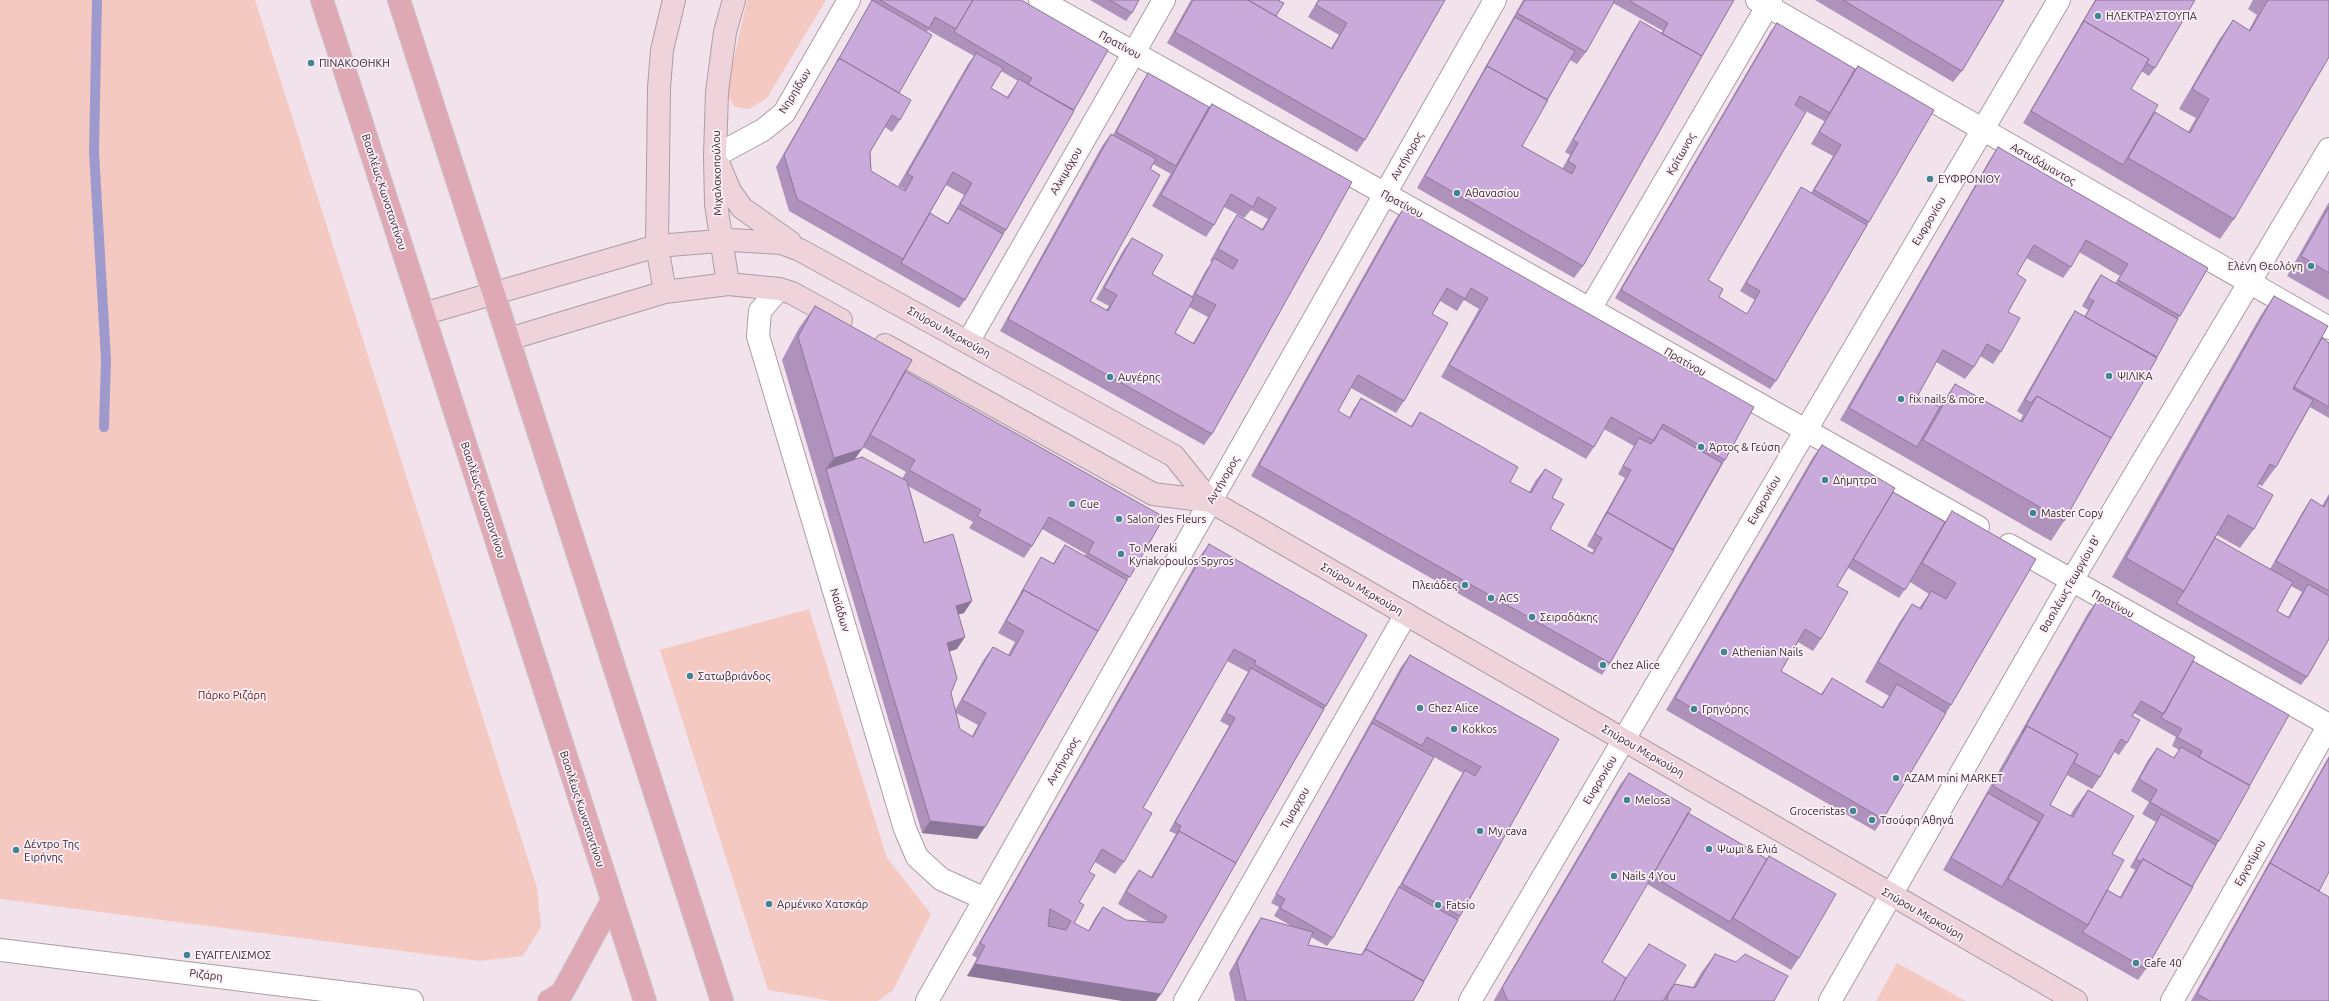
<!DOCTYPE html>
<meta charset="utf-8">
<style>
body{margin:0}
canvas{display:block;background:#f1e2eb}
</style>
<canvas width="2329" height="1001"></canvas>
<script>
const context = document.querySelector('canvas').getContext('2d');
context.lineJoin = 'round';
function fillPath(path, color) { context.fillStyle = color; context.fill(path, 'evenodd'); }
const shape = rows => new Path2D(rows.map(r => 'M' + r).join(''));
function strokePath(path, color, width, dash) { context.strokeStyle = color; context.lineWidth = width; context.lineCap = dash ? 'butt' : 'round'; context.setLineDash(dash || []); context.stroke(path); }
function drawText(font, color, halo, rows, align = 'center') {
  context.font = font + ' Ubuntu,sans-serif'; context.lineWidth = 3.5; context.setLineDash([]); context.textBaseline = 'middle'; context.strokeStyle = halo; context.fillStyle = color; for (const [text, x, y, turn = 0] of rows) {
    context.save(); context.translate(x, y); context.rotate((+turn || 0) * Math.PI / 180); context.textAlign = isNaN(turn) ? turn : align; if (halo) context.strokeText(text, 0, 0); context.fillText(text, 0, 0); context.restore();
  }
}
fillPath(shape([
 [0,0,255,0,537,888,541,927,523,956,479,961,0,899],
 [747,0,826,0,767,98,749,109,735,107,726,94],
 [809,609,887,858,931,914,893,990,878,1001,831,1001,768,990,660,650],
 [1897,963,1966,1001,1876,1001]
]), '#f4c9c1');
strokePath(shape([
 [97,0,94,152,106,360,104,427]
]), '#9f9acd', 10);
const minor = shape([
 [1040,0,1978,527],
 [1757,0,2329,328],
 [715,156,763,130,784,113,849,0],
 [779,289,760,311,758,336,905,829,917,857,941,879,985,899],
 [1590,309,1771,0],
 [968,342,1164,0],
 [2009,545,2329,725],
 [927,1001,1495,0],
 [1185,1001,1406,614],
 [2172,1001,2329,725]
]);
const tertiary = shape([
 [0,950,412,1001],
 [1470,1001,2059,0],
 [1830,1001,2072,580,2329,149]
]);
const secondary = shape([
 [719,165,730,191,742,208,790,242],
 [728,284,716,204,715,156,717,92,725,32,734,0],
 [665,292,657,246,659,88,662,50,674,0],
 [423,314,657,246,731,240,781,243,800,250,1174,456,1210,501,2076,1001],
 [509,339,665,292,728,284,779,289,792,293,841,320],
 [885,345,1153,494,1210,501]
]);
const primary = shape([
 [322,0,645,1001],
 [399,0,722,1001],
 [549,1001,562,993,612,901]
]);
strokePath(minor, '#ab9da6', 24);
strokePath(tertiary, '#ab9da6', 24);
strokePath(secondary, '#ab9da6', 24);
strokePath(primary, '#c9c7c8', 24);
strokePath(minor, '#fff', 22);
strokePath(tertiary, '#fff', 22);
strokePath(secondary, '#eed4da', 22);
strokePath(primary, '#dea8b5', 22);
fillPath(shape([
 [872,0,1021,0,1108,50,1006,230,965,300,959,308,789,211,776,167],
 [928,30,974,56,968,64,898,186,904,189,904,190,871,171,870,152,885,127,892,132,900,120,899,93,927,32],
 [1001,71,1018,81,1007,97,991,88],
 [946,185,964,195,948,223,930,213],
 [1090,0,1139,0,1132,13,1126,21],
 [1191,0,1280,0,1276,16,1331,48,1339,35,1308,17,1318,0,1445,0,1365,140,1357,152,1167,43],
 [1523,0,1734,0,1583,266,1574,278,1417,188],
 [1613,3,1663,31,1661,33,1640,21,1632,33,1565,152,1570,155,1562,169,1522,146,1570,60,1577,64,1586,52],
 [1815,0,2004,0,1962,71,1953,82],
 [2095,0,2195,0,2155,68,2149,76,2141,71,2131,89,2151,118,2155,112,2188,132,2196,118,2179,109,2219,40,2233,20,2249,30,2257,15,2248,9,2253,0,2329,0,2234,219,2220,239,2023,123],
 [1777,23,1855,69,1858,66,1869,222,1776,381,1770,389,1615,298,1771,31],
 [1795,105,1824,121,1825,120,1811,144,1833,156,1811,193,1801,187,1796,195,1740,291,1755,300,1747,314,1719,297,1708,280],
 [1148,73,1209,107,1212,104,1352,182,1212,434,1204,445,1000,331,1102,146,1111,134,1113,135,1142,82],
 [1153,164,1171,174,1171,173,1152,206,1206,237,1214,225,1224,207,1244,218,1251,210,1268,219,1262,229,1237,215,1229,227,1210,261,1212,262,1206,270,1192,296,1152,274,1132,238,1124,249,1096,299,1109,306,1106,310,1090,301],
 [1189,307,1208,317,1193,343,1175,333],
 [1998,147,2208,268,2178,319,2064,521,2051,541,1840,420,1990,159],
 [2079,252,2120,276,2115,283,2101,275,2095,283,2082,306,2088,310,2085,316,2075,311,2067,323,2017,411,2023,415,2020,421,1955,384,1939,407,1918,395,1936,362,1965,379,1974,367,1980,356,1993,364,2001,352,2008,312,2017,274,2026,258,2063,278,2071,267],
 [2329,202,2329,300,2287,276],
 [1403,209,1725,460,1610,663,1602,675,1251,476,1395,220],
 [1464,300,1479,309,1441,377,1586,459,1594,447,1604,429,1634,446,1618,474,1625,478,1587,546,1594,550,1592,553,1550,529,1552,498,1545,469,1536,480,1529,492,1510,482,1420,412,1411,426,1361,398,1353,410,1349,418,1338,411,1351,388,1396,413,1404,401,1432,314,1440,301,1457,311],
 [2274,296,2322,338,2329,343,2329,418,2310,407,2276,467,2262,486,2258,484,2257,486,2254,529,2240,548,2217,535,2215,538,2270,569,2303,511,2311,499,2322,506,2329,494,2329,639,2307,677,2301,685,2112,577,2261,315],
 [2291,586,2302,592,2288,617,2277,611],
 [815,306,905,371,1164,517,977,839,922,833,782,360,799,328],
 [863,447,906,472,902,479,854,460],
 [908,486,973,522,969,528,1024,558,1032,546,1042,529,1086,554,1084,556,1065,545,1059,553,1053,564,1041,557,1036,565,998,633,1015,642,1008,655,993,647,984,659,955,710,951,693,949,651,957,649,958,614,964,613,924,543],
 [956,713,978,725,972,736,960,729],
 [1822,445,1893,492,1945,522,1952,511,2036,559,1951,705,1946,713,1883,819,1875,831,1666,710,1813,457],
 [1848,568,1899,598,1910,582,1929,594,1919,608,1912,604,1899,623,1865,682,1889,696,1882,707,1832,678,1821,694,1781,671,1798,642,1813,651,1821,639,1837,586],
 [1209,544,1326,706,1161,994,967,976,977,958,972,955,1200,556],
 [1227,661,1248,672,1220,721,1229,726,1169,831,1176,834,1151,877,1139,870,1130,882,1118,904,1149,922,1126,920,1103,907,1095,918,1088,931,1074,923,1079,902,1089,872,1095,862,1115,874,1124,862,1143,808],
 [2097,601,2193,661,2219,841,2192,887,2146,969,2138,980,1943,870,2088,613],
 [2134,713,2176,737,2172,746,2179,750,2173,758,2157,748,2148,760,2131,791,2149,802,2142,814,2156,822,2130,867,2135,870,2120,897,2107,890,2088,790,2074,809,2070,816,2050,805,2067,775,2092,789,2100,777,2114,752,2119,755,2127,743,2132,716],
 [1410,655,1559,739,1458,920,1413,1001,1235,1001,1229,973,1253,930,1261,918,1293,927,1274,916,1279,907,1271,903,1401,667],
 [1434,757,1463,773,1457,782,1361,955,1308,945,1311,937,1327,946,1333,938],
 [2329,756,2329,872,2319,891,2329,1001,2191,1001],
 [1629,773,1688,813,1767,859,1769,856,1799,958,1791,970,1647,884,1602,962,1626,978,1669,992,1675,984,1693,987,1701,973,1715,954,1774,1001,1494,1001,1494,1000,1620,785]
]), '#ae92bb');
fillPath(shape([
 [862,449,846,472,826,469,834,458],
 [972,601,964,613,948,617,956,606],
 [965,637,957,649,939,655,947,643],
 [930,821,985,827,977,839,922,833],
 [975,964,1161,994,1156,1001,1122,1001,967,976]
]), '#8d7799');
const building = shape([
 [872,0,932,35,899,93,839,58,837,62,872,0],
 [880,0,973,0,956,29,935,17,929,28,880,0],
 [973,0,1021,0,1108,50,1074,110,1028,84,1032,78,954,32,973,0],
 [1110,0,1139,0,1132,13,1110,0],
 [1193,0,1248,0,1332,49,1347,23,1316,5,1319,0,1445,0,1365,140,1175,32,1193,0],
 [1248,0,1280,0,1279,1,1284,3,1276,16,1248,0],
 [1525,0,1615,0,1586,52,1517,13,1525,0],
 [1631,0,1734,0,1702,56,1662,34,1668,23,1630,1,1631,0],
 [1843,0,2004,0,1962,71,1843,0],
 [2096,0,2195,0,2155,68,2146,63,2149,59,2084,21,2081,25,2096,0],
 [2268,0,2329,0,2329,57,2234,219,2128,158,2155,112,2190,133,2209,99,2192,89,2233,20,2250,31,2268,0],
 [1515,17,1575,51,1547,100,1487,66,1485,69,1515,17],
 [1640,21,1702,56,1583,266,1425,176,1487,66,1548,100,1522,146,1572,174,1576,166,1568,161,1578,143,1573,140,1640,21],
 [2084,21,2149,59,2131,89,2158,105,2123,165,2031,111,2084,21],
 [1777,23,1855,69,1830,113,1800,96,1795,105,1806,112,1708,280,1723,289,1719,297,1747,314,1760,291,1746,283,1801,187,1867,225,1776,381,1621,290,1777,23],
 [976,53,1003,68,991,88,1008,98,1019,79,1074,111,1006,230,960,204,972,183,953,172,903,259,797,199,784,155,839,58,911,100,900,120,892,115,870,152,871,171,905,191,913,177,907,174,976,53],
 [1858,66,1934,110,1869,222,1814,190,1841,145,1819,132,1858,66],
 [1148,73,1209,107,1176,166,1116,132,1148,73],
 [1212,104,1352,182,1212,434,1008,319,1111,134,1156,159,1150,169,1160,175,1090,301,1108,311,1117,295,1104,288,1132,238,1163,255,1152,274,1194,298,1175,333,1194,344,1216,305,1195,294,1214,258,1233,269,1238,260,1218,249,1237,215,1263,230,1276,208,1258,197,1253,207,1231,194,1214,225,1161,195,1212,104],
 [1998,147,2208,268,2180,316,2118,280,2128,264,2086,240,2071,267,2034,245,2017,274,2026,280,2008,312,2020,318,2001,352,1987,344,1974,367,1943,350,1918,395,1940,407,1917,447,1849,408,1998,147],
 [2329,207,2329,273,2301,256,2329,207],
 [958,208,1003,234,965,300,901,263,930,213,948,224,958,208],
 [1403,209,1754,407,1725,460,1663,424,1654,441,1611,417,1594,447,1449,365,1488,298,1471,288,1465,299,1447,288,1432,314,1448,323,1404,401,1358,375,1338,411,1350,418,1361,398,1412,427,1420,412,1518,467,1510,482,1531,493,1545,469,1562,479,1552,498,1564,504,1550,529,1593,554,1602,538,1595,534,1607,512,1674,550,1610,663,1259,465,1403,209],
 [2101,275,2178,319,2157,357,2085,317,2094,301,2088,298,2101,275],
 [2274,296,2328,326,2293,389,2313,400,2276,467,2270,464,2257,486,2273,495,2254,529,2228,515,2184,591,2126,558,2274,296],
 [815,306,912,360,862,449,834,458,798,337,815,306],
 [2075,311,2157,358,2111,438,2037,396,2031,403,2025,400,2075,311],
 [2322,338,2329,343,2329,407,2294,387,2322,338],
 [905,371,1164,517,1130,577,1088,553,1094,542,1049,517,1032,546,977,516,981,510,909,470,915,460,870,435,905,371],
 [1955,384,2022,422,2037,396,2111,438,2064,521,1923,440,1955,384],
 [1661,428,1722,463,1673,550,1607,512,1605,516,1631,470,1623,466,1639,438,1651,444,1661,428],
 [1822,445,1895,488,1837,586,1848,592,1821,639,1805,629,1781,671,1822,695,1832,678,1883,708,1897,684,1946,713,1883,819,1675,698,1822,445],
 [862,457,907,481,924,543,953,534,972,601,956,606,965,637,947,643,957,678,951,693,960,729,973,737,986,713,962,700,993,647,1010,656,1024,631,1006,621,1024,590,1098,631,985,827,930,821,826,469,862,457],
 [1893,492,1945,522,1905,590,1853,559,1893,492],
 [2329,497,2329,591,2276,561,2311,499,2324,507,2329,497],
 [1952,511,2036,559,1951,705,1878,662,1912,604,1921,609,1931,591,1946,599,1956,583,1922,563,1952,511],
 [2215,538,2293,582,2277,611,2289,618,2308,584,2329,596,2329,639,2307,677,2176,603,2184,591,2215,538],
 [1209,544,1367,635,1326,706,1254,664,1256,661,1234,649,1143,808,1152,813,1124,862,1102,849,1089,872,1095,875,1079,902,1084,905,1074,923,1089,931,1103,907,1126,920,1163,923,1167,916,1126,892,1139,870,1152,878,1179,831,1236,863,1161,994,975,964,985,946,980,943,1209,544],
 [1050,909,1071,921,1066,930,1048,926,1050,909],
 [1065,545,1127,580,1098,631,1024,590,1021,593,1041,557,1054,564,1065,545],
 [2097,601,2195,657,2164,714,2141,701,2132,716,2140,720,2127,743,2121,739,2100,777,2074,763,2078,754,2027,726,2022,733,2097,601],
 [1410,655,1559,739,1460,916,1402,884,1465,770,1475,776,1481,767,1427,737,1422,746,1374,719,1410,655],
 [2193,661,2289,715,2250,785,2199,757,2202,751,2177,737,2182,729,2161,718,2193,661],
 [1251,668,1324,709,1236,863,1179,831,1177,834,1181,826,1175,822,1235,718,1226,713,1251,668],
 [1372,723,1434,757,1333,938,1280,908,1285,899,1276,894,1372,723],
 [2027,726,2078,754,2050,805,2073,817,2088,790,2134,816,2112,854,2124,860,2088,925,2008,879,2044,815,1993,786,2027,726],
 [2181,747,2250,786,2219,841,2150,802,2157,790,2139,779,2157,748,2174,758,2181,747],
 [2329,758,2329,872,2319,891,2270,863,2266,870,2329,758],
 [1629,773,1691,809,1602,962,1626,978,1614,1001,1508,1001,1502,988,1629,773],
 [1988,793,2039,822,2002,887,1951,858,1988,793],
 [1688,813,1767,859,1730,922,1652,876,1688,813],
 [2161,814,2216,845,2192,887,2143,859,2141,862,2136,859,2161,814],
 [1769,856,1836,894,1799,958,1733,918,1769,856],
 [2143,859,2193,887,2146,969,2082,932,2088,925,2107,890,2121,898,2143,859],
 [2270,863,2329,897,2329,1001,2210,1001,2197,994,2270,863],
 [1399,887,1458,920,1424,981,1366,949,1364,952,1399,887],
 [1261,918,1313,932,1308,945,1362,955,1366,949,1424,982,1413,1001,1246,1001,1237,962,1261,918],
 [1649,944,1686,965,1663,1001,1614,1001,1626,978,1649,944],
 [1715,954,1736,962,1745,954,1788,976,1774,1001,1667,1001,1668,994,1675,984,1695,988,1715,954]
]);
fillPath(building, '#caaada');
strokePath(building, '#8d7799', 1);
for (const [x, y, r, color] of [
 [2098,16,4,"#408592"],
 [311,63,4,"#408592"],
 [1930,179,4,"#408592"],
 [1457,193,4,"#408592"],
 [2311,266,4,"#408592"],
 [2109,376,4,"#408592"],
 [1110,377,4,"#408592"],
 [1901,399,4,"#408592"],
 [1701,447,4,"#408592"],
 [1825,480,4,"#408592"],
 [1072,504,4,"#408592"],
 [2033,513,4,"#408592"],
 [1119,519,4,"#408592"],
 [1121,554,4,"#408592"],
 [1465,585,4,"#408592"],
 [1491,598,4,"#408592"],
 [1532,617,4,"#408592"],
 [1724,652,4,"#408592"],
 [1603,665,4,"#408592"],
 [690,676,4,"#408592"],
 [1420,708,4,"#408592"],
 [1694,709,4,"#408592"],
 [1454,729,4,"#408592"],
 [1896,778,4,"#408592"],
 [1627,800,4,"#408592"],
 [1853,811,4,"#408592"],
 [1872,820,4,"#408592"],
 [1480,831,4,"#408592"],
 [1709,849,4,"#408592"],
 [16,850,4,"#408592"],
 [1614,876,4,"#408592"],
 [769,904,4,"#408592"],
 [1438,905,4,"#408592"],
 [187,955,4,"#408592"],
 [2136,963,4,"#408592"]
]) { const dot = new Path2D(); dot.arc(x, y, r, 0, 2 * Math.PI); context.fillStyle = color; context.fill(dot); strokePath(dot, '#feeff8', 1.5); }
drawText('11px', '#2e282b', '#feeff8', [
 ["ΗΛΕΚΤΡΑ ΣΤΟΥΠΑ",2106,16],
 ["ΠΙΝΑΚΟΘΗΚΗ",319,63],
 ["ΕΥΦΡΟΝΙΟΥ",1938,179],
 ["Αθανασίου",1465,193],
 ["Ελένη Θεολόγη",2303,266,"right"],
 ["ΨΙΛΙΚΑ",2117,376],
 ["Αυγέρης",1118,377],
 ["fix nails & more",1909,399],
 ["Άρτος & Γεύση",1709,447],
 ["Δήμητρα",1833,480],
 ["Cue",1080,504],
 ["Master Copy",2041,513],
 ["Salon des Fleurs",1127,519],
 ["To Meraki",1129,548],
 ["Kyriakopoulos Spyros",1129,561],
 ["Πλειάδες",1457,585,"right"],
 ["ACS",1499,598],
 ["Σειραδάκης",1540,617],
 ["Athenian Nails",1732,652],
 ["chez Alice",1611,665],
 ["Σατωβριάνδος",698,676],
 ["Chez Alice",1428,708],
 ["Γρηγόρης",1702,709],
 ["Kokkos",1462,729],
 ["AZAM mini MARKET",1904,778],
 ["Melosa",1635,800],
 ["Groceristas",1845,811,"right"],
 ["Τσούφη Αθηνά",1880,820],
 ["My cava",1488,831],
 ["Δέντρο Της",24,844],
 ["Ειρήνης",24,857],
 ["Ψωμι & Ελιά",1717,849],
 ["Nails 4 You",1622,876],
 ["Αρμένικο Χατσκάρ",777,904],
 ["Fatsio",1446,905],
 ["ΕΥΑΓΓΕΛΙΣΜΟΣ",195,955],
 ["Cafe 40",2144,963]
], 'left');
drawText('11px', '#2e282b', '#feeff8', [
 ["Πρατίνου",1120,45,29],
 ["Νηρηίδων",795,91,-58],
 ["Κρίτωνος",1681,154,-60],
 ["Αντήνορος",1407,156,-60],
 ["Αστυδάμαντος",2043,164,30],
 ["Αλκιμάχου",1066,171,-60],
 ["Μιχαλακοπούλου",717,173,-91],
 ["Βασιλέως Κωνσταντίνου",384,192,72],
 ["Πρατίνου",1402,204,29],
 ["Ευφρονίου",1929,221,-59],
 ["Σπύρου Μερκούρη",949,332,29],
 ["Πρατίνου",1685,362,30],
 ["Αντήνορος",1223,480,-60],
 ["Βασιλέως Κωνσταντίνου",483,500,72],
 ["Ευφρονίου",1764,500,-60],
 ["Βασιλέως Γεωργίου Β'",2070,584,-60],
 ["Σπύρου Μερκούρη",1362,589,30],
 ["Πρατίνου",2113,604,29],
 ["Ναϊάδων",840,610,73],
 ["Σπύρου Μερκούρη",1643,751,30],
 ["Αντήνορος",1063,761,-60],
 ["Ευφρονίου",1600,780,-59],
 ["Τιμαρχου",1295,808,-60],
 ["Βασιλέως Κωνσταντίνου",582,809,72],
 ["Εργοτίμου",2250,863,-60],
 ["Σπύρου Μερκούρη",1923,914,30],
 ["Ριζάρη",206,975,7]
]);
drawText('11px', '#5d160d', '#feeff8', [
 ["Πάρκο Ριζάρη",232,695]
]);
</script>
